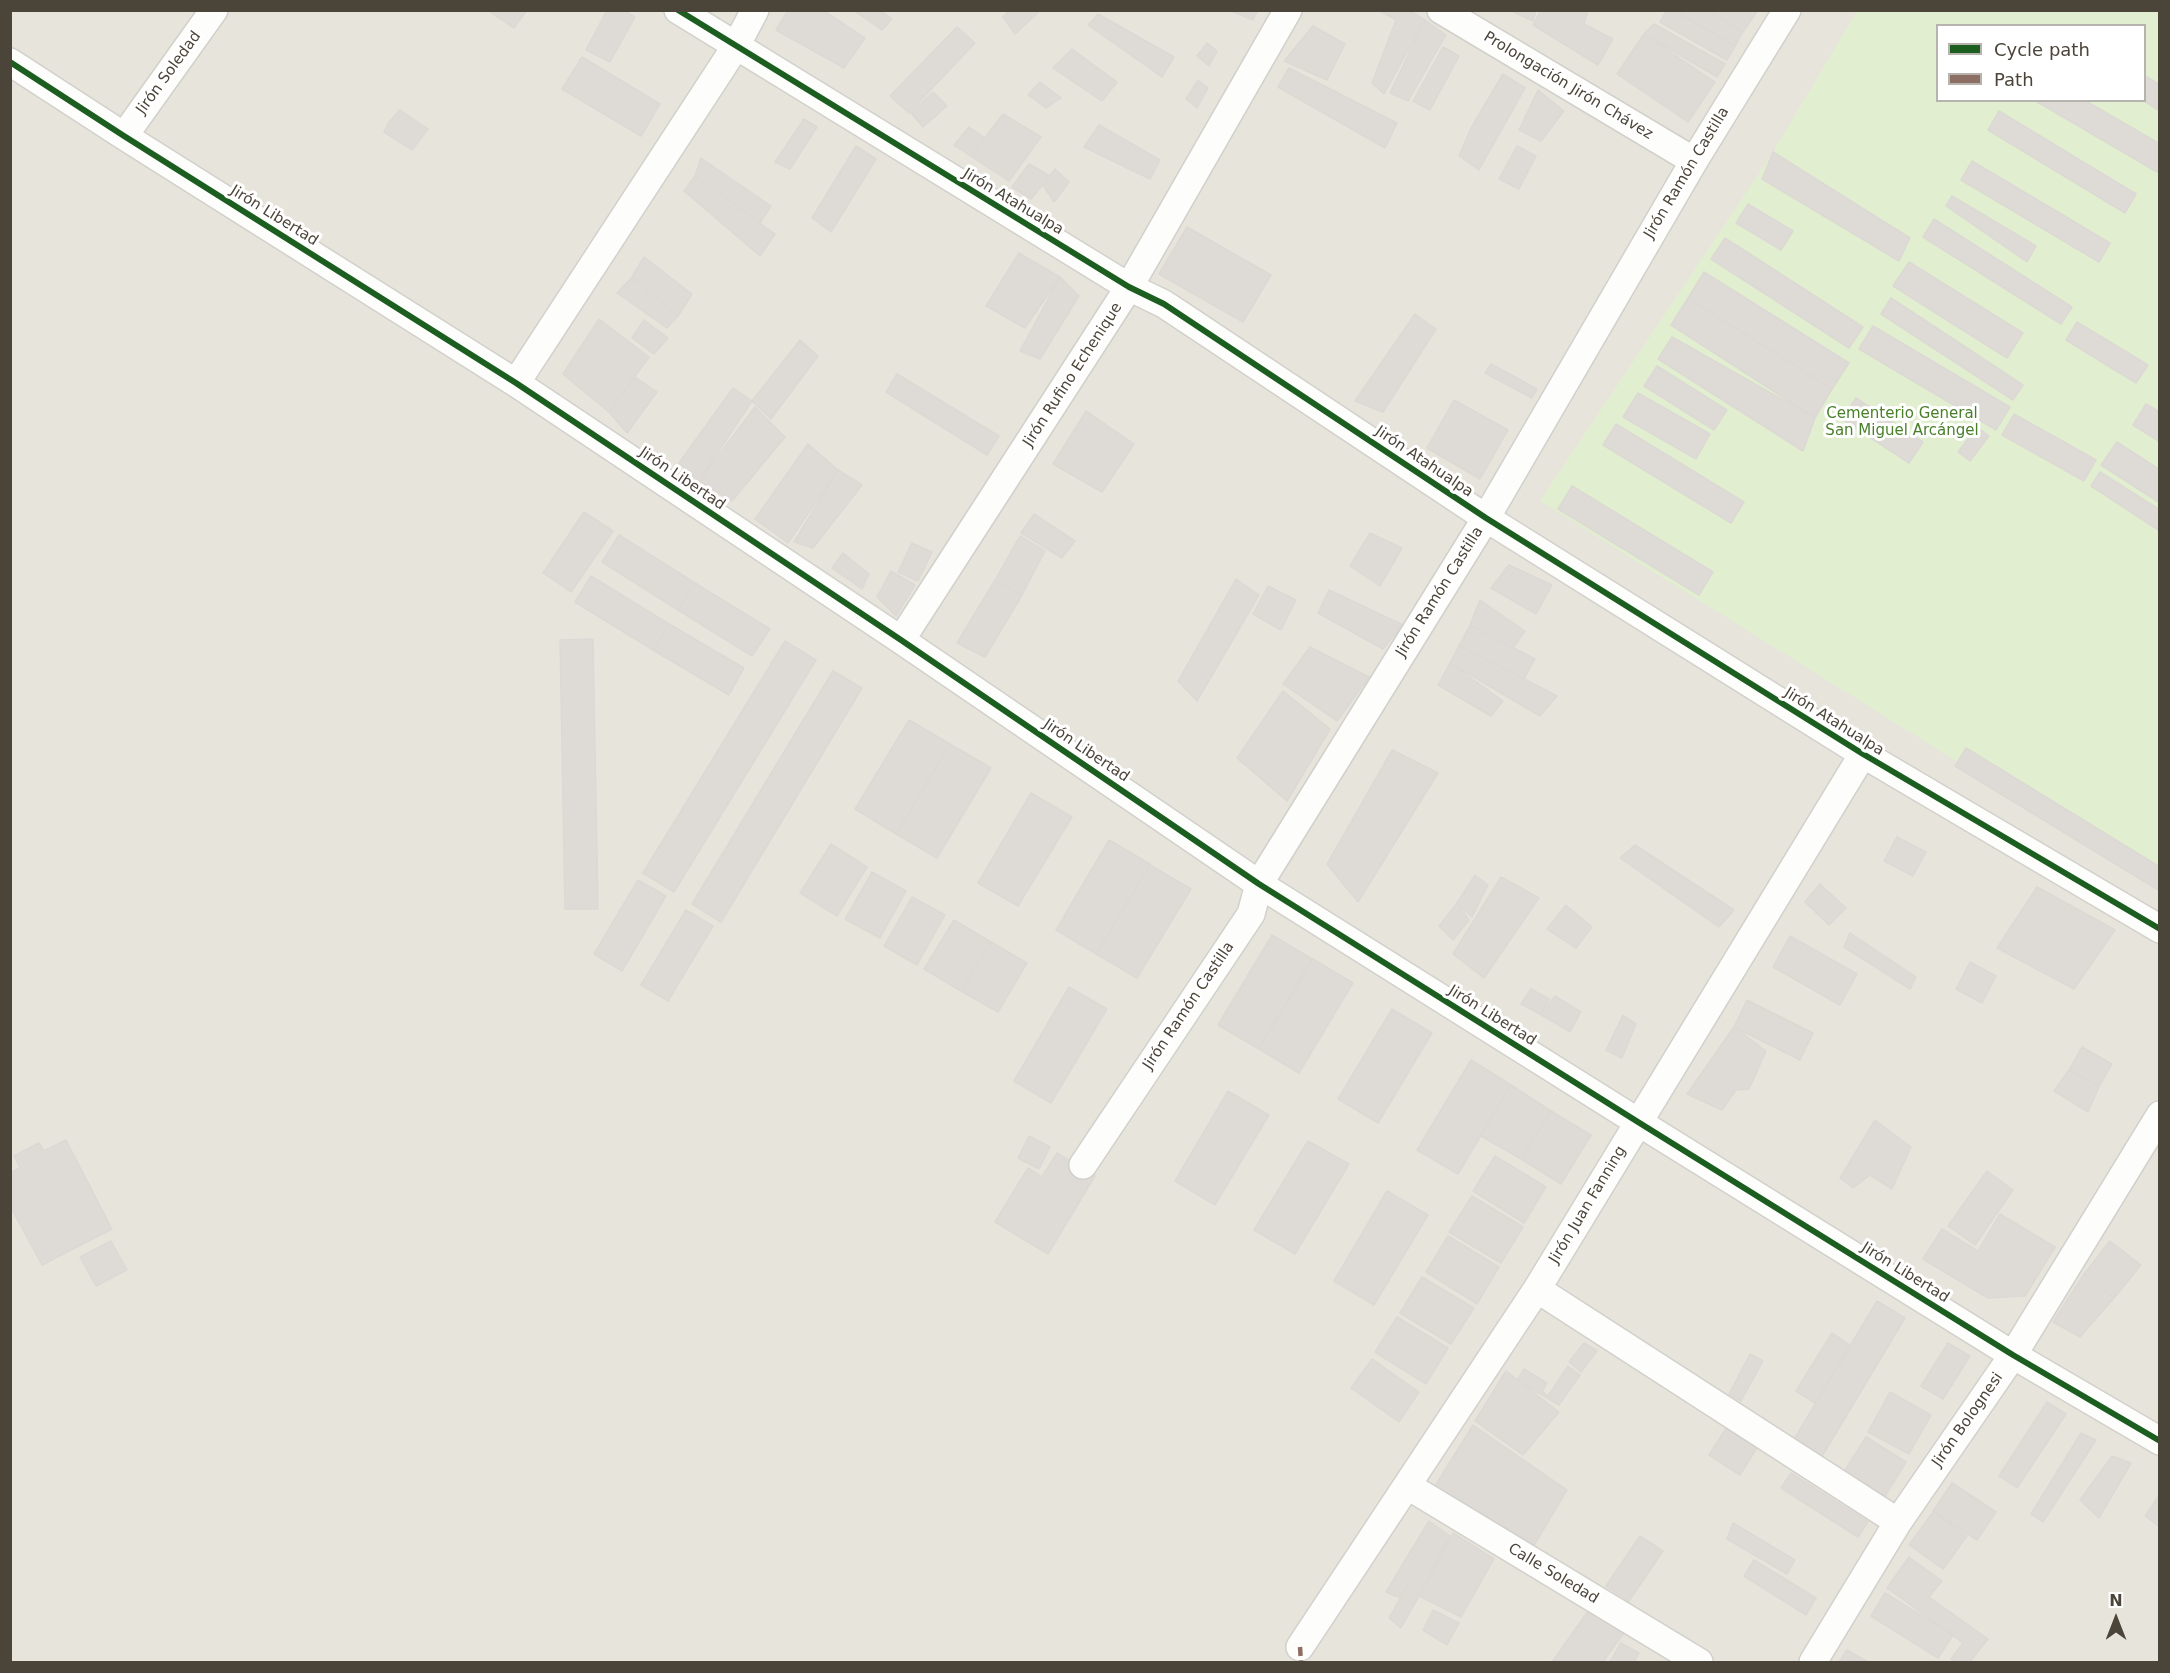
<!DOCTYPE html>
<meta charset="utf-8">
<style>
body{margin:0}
#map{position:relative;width:2170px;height:1673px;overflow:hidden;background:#f4f2ee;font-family:"DejaVu Sans",sans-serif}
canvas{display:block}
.frame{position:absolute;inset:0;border:12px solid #4b4439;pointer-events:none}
.legend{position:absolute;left:1936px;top:24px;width:210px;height:78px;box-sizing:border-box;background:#fff;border:2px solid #b7b4b0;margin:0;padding:8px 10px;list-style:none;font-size:18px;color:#4b4439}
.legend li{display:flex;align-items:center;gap:12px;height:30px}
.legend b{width:30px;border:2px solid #b7b4b0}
.north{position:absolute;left:2086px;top:1589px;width:60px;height:60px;-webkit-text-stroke:4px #fff;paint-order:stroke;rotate:0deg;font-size:16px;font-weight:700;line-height:24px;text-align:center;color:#4b4439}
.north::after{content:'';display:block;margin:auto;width:21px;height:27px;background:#4b4439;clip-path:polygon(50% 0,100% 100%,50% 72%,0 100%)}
</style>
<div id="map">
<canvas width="2170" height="1673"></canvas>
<div class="frame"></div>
<ul class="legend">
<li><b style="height:8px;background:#1b5e20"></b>Cycle path</li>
<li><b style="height:8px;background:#8d6e63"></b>Path</li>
</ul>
<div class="north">N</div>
</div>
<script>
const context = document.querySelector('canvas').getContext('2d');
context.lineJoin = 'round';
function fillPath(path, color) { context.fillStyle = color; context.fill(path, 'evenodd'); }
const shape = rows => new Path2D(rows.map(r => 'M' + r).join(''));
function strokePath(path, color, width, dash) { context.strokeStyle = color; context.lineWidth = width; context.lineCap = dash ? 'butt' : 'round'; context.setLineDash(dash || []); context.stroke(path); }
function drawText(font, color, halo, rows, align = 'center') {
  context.font = font + ' "DejaVu Sans",sans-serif'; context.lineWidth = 6; context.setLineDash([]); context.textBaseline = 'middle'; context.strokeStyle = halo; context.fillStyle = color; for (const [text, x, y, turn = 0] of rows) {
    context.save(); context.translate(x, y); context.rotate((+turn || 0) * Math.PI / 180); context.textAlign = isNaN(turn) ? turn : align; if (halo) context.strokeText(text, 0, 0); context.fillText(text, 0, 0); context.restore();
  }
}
fillPath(shape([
 [11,11,2159,11,2159,1662,11,1662],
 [1938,26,2144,26,2144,100,1938,100]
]), '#e7e4dc');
fillPath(shape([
 [1857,11,2159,11,2159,888,1540,501,1773,152],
 [1938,26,2144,26,2144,100,1938,100]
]), '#e1eecf');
const building = shape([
 [487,10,527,10,514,28,487,10],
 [607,10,622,10,635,17,610,62,586,50,607,10],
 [788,10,823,10,865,38,844,68,776,30,788,10],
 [853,10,880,10,892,19,882,30,853,10],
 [1010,10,1041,10,1015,34,1003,17,1010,10],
 [1228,10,1258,10,1253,20,1228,10],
 [1378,10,1408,10,1425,20,1384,94,1372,83,1396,20,1378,10],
 [1509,10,1536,10,1533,21,1509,10],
 [1541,10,1588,10,1584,24,1613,39,1598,65,1533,25,1541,10],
 [1667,10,1673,10,1735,46,1727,60,1660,22,1667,10],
 [1674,10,1706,10,1743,32,1735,46,1674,10],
 [1707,10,1758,10,1743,32,1707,10],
 [1098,14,1174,57,1162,77,1088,25,1098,14],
 [1425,20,1446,35,1408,101,1390,93,1425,20],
 [1654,24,1725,64,1717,77,1644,34,1654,24],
 [1313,26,1345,44,1327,80,1284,61,1313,26],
 [957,27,975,43,909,113,890,96,957,27],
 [1644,34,1715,82,1688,122,1617,74,1644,34],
 [1207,43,1217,51,1209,66,1197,56,1207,43],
 [1443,47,1459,56,1430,110,1413,101,1443,47],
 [1072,49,1117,82,1102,101,1053,68,1072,49],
 [582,57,660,104,641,136,562,89,582,57],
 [1289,68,1397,123,1385,148,1278,87,1289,68],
 [1503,74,1525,88,1479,170,1459,156,1471,128,1503,74],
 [2144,75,2160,85,2160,111,2142,100,2144,100,2144,75],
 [1198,80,1208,88,1197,108,1186,99,1198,80],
 [1040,82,1061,98,1046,108,1028,95,1040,82],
 [1538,90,1564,111,1541,141,1519,130,1538,90],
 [933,92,947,106,923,127,911,113,933,92],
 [2034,100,2084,100,2160,144,2160,168,2157,172,2034,100],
 [400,110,428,129,412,150,384,132,389,122,400,110],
 [1999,111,2136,194,2125,213,1988,130,1999,111],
 [1003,114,1041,137,1009,181,971,156,1003,114],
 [804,119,817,127,790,169,775,162,804,119],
 [1099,125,1160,160,1150,179,1084,147,1099,125],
 [969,127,985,138,971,156,954,145,969,127],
 [856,146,876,159,831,232,812,218,856,146],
 [1517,146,1536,156,1519,189,1499,179,1517,146],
 [1773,152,1910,238,1899,261,1762,179,1773,152],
 [701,158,771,206,760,223,695,176,701,158],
 [1972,161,2110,243,2099,262,1961,180,1972,161],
 [1029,164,1050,176,1031,199,1012,187,1029,164],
 [1055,169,1069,182,1054,202,1043,185,1055,169],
 [695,176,775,234,760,256,684,191,695,176],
 [1952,196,2036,246,2027,262,1946,206,1952,196],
 [1748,204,1793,231,1781,250,1736,223,1748,204],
 [1934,219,2072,307,2061,324,1923,237,1934,219],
 [1187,227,1271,275,1243,322,1159,274,1187,227],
 [1725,238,1863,327,1849,348,1711,259,1725,238],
 [1019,253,1060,277,1025,328,986,306,1019,253],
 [644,257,692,294,678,316,632,277,644,257],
 [1909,262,2023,333,2007,358,1893,286,1909,262],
 [1704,272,1849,363,1832,389,1688,298,1704,272],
 [632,277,678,316,667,328,617,293,632,277],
 [1060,277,1079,296,1040,359,1020,351,1060,277],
 [1688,298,1832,389,1815,418,1671,325,1688,298],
 [1891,298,2023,385,2013,400,1881,314,1891,298],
 [1415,314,1436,329,1383,412,1355,401,1415,314],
 [599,319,649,357,609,412,563,374,599,319],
 [644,320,668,338,654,354,632,338,644,320],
 [2077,322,2148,365,2136,383,2066,340,2077,322],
 [1873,326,2010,407,1996,430,1859,349,1873,326],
 [1672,337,1815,418,1803,451,1658,359,1672,337],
 [800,340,818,356,771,419,752,401,800,340],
 [1491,364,1537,389,1532,398,1485,373,1491,364],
 [1657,366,1727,410,1714,430,1644,386,1657,366],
 [897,374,999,436,987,455,886,392,897,374],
 [635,377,657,392,627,433,609,412,635,377],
 [733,388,752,401,699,481,679,463,733,388],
 [1638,393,1710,434,1696,459,1623,417,1638,393],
 [1856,398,1923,442,1909,463,1842,419,1856,398],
 [1454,400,1508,430,1480,479,1427,448,1454,400],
 [2146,404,2160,412,2160,442,2133,425,2146,404],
 [755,407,785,437,732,501,699,481,755,407],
 [1086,411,1134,444,1102,492,1053,464,1086,411],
 [2014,414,2096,460,2084,481,2002,435,2014,414],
 [1616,424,1744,502,1731,523,1603,445,1616,424],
 [1977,427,1989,436,1970,461,1958,452,1977,427],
 [2117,442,2160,470,2160,503,2101,465,2117,442],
 [808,444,838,470,788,543,755,519,808,444],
 [838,470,862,485,813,548,794,542,838,470],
 [2100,472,2160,510,2160,531,2091,486,2100,472],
 [1572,486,1713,572,1699,595,1558,509,1572,486],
 [584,512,613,531,571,592,543,573,584,512],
 [1034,514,1075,541,1062,558,1021,533,1034,514],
 [1370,533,1402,548,1380,586,1350,566,1370,533],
 [619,535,695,583,678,610,602,562,619,535],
 [1020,536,1045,551,1022,595,995,580,1020,536],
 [912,543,932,552,918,581,898,572,912,543],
 [843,553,869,574,862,589,832,568,843,553],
 [1509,565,1552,585,1536,614,1491,588,1509,565],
 [891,571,915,585,896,616,877,597,891,571],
 [591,576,669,624,653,650,575,602,591,576],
 [1236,579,1259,595,1197,701,1178,681,1236,579],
 [995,580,1022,595,985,657,957,643,995,580],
 [695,583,770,629,752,656,678,610,695,583],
 [1268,586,1296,600,1281,630,1253,614,1268,586],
 [1329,590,1403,625,1383,649,1318,613,1329,590],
 [1480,600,1525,631,1513,648,1470,625,1480,600],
 [669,624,744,668,729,695,653,650,669,624],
 [1470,625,1535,659,1524,679,1459,646,1470,625],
 [593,639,598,909,565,909,560,640,593,639],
 [785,641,816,660,674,892,643,873,785,641],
 [1459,646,1524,679,1557,696,1540,716,1450,663,1459,646],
 [1310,647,1369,677,1337,721,1283,684,1310,647],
 [1450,663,1503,701,1491,716,1438,685,1450,663],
 [833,671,862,688,721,922,692,904,833,671],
 [1283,691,1330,729,1287,801,1237,758,1283,691],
 [909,720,950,744,896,834,855,809,909,720],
 [950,744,991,768,937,858,896,834,950,744],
 [1966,748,2160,867,2160,891,1955,766,1966,748],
 [1392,750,1438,773,1358,902,1327,864,1392,750],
 [1031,793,1072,817,1018,906,978,883,1031,793],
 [1897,837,1926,852,1913,876,1884,861,1897,837],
 [1109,840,1150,864,1096,954,1056,930,1109,840],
 [831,844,867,867,837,916,800,893,831,844],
 [1635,845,1734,910,1719,927,1620,858,1635,845],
 [1150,865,1191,889,1137,978,1096,954,1150,865],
 [872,872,906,891,880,938,845,919,872,872],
 [1475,875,1488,885,1472,917,1457,903,1475,875],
 [1501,877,1539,898,1484,978,1453,954,1501,877],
 [638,880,666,896,622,971,594,954,638,880],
 [1820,884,1846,908,1829,925,1805,902,1820,884],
 [2037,887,2115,930,2074,989,1997,948,2037,887],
 [912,897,945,915,917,965,884,946,912,897],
 [1457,903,1469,920,1453,940,1439,926,1457,903],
 [1566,905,1592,927,1576,948,1547,929,1566,905],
 [686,910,713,926,668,1001,641,985,686,910],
 [954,920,991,942,961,991,924,969,954,920],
 [1850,933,1916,977,1910,989,1844,947,1850,933],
 [1272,935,1312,959,1259,1049,1218,1025,1272,935],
 [1790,936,1857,974,1840,1005,1773,967,1790,936],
 [991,942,1027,963,998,1012,961,991,991,942],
 [1313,959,1353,983,1299,1073,1259,1049,1313,959],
 [1970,962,1996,976,1982,1003,1956,989,1970,962],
 [1069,987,1107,1009,1051,1103,1014,1081,1069,987],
 [1531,989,1549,999,1540,1014,1521,1004,1531,989],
 [1555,996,1581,1012,1570,1032,1540,1014,1555,996],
 [1747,1000,1813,1033,1800,1060,1734,1027,1747,1000],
 [1392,1009,1432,1033,1378,1123,1338,1099,1392,1009],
 [1623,1015,1636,1024,1622,1058,1606,1050,1623,1015],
 [1734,1027,1766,1051,1749,1089,1736,1090,1722,1110,1687,1094,1734,1027],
 [2082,1047,2112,1064,2099,1087,2069,1070,2082,1047],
 [1471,1060,1511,1085,1458,1174,1417,1150,1471,1060],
 [2069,1070,2099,1087,2088,1112,2054,1091,2069,1070],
 [1511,1085,1551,1111,1521,1159,1481,1136,1511,1085],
 [1228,1091,1269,1115,1215,1205,1175,1181,1228,1091],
 [1551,1111,1591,1135,1561,1184,1521,1159,1551,1111],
 [1875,1120,1911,1147,1892,1189,1870,1175,1853,1188,1840,1178,1875,1120],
 [1029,1136,1050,1147,1039,1169,1018,1158,1029,1136],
 [66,1140,112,1229,42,1265,10,1206,10,1173,20,1168,14,1156,39,1143,44,1151,66,1140],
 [1308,1141,1349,1164,1295,1254,1254,1230,1308,1141],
 [1057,1153,1095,1176,1048,1254,995,1222,1028,1168,1042,1177,1057,1153],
 [1495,1156,1546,1187,1524,1223,1473,1191,1495,1156],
 [1987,1171,2013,1190,1975,1245,1948,1226,1987,1171],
 [1387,1191,1428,1215,1374,1305,1334,1281,1387,1191],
 [1472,1196,1523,1227,1501,1263,1449,1232,1472,1196],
 [2000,1214,2055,1247,2025,1296,1988,1298,1923,1259,1942,1229,1978,1251,2000,1214],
 [1448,1236,1499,1267,1477,1304,1426,1272,1448,1236],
 [111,1241,127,1270,96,1286,80,1257,111,1241],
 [2110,1241,2141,1265,2114,1298,2084,1274,2110,1241],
 [2084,1274,2114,1298,2080,1337,2053,1322,2084,1274],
 [1422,1277,1474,1308,1451,1344,1400,1313,1422,1277],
 [1877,1301,1905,1318,1818,1463,1790,1446,1877,1301],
 [1397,1317,1448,1348,1426,1384,1375,1352,1397,1317],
 [1832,1333,1850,1345,1815,1403,1796,1391,1832,1333],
 [1584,1343,1597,1351,1581,1372,1569,1362,1584,1343],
 [1948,1343,1970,1356,1943,1399,1921,1386,1948,1343],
 [1750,1354,1763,1361,1741,1401,1729,1394,1750,1354],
 [1372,1359,1419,1392,1399,1422,1351,1388,1372,1359],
 [1568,1366,1580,1375,1559,1405,1517,1380,1524,1369,1547,1383,1542,1391,1548,1396,1568,1366],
 [1506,1371,1559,1412,1523,1455,1475,1421,1506,1371],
 [1890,1392,1931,1415,1909,1454,1868,1432,1890,1392],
 [2047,1402,2066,1414,2017,1488,1999,1476,2047,1402],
 [1473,1425,1567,1490,1533,1547,1435,1486,1473,1425],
 [1727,1427,1758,1446,1740,1475,1709,1455,1727,1427],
 [2081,1433,2096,1440,2043,1522,2031,1514,2081,1433],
 [1866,1437,1906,1462,1881,1503,1840,1478,1866,1437],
 [2112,1456,2131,1463,2099,1518,2080,1500,2112,1456],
 [1791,1473,1868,1522,1858,1537,1781,1488,1791,1473],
 [1952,1483,1996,1512,1977,1540,1933,1511,1952,1483],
 [2160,1494,2160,1527,2145,1516,2160,1494],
 [1933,1512,1967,1536,1943,1569,1909,1545,1933,1512],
 [1429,1521,1450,1536,1419,1596,1407,1586,1400,1598,1386,1592,1429,1521],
 [1733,1523,1795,1560,1787,1574,1727,1539,1733,1523],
 [1453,1533,1494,1559,1461,1617,1419,1596,1453,1533],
 [1640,1536,1663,1551,1629,1601,1606,1586,1640,1536],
 [1909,1557,1942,1581,1929,1597,1988,1639,1970,1662,1955,1662,1951,1659,1963,1643,1887,1588,1909,1557],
 [1754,1560,1816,1598,1806,1615,1744,1576,1754,1560],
 [1407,1586,1419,1596,1401,1628,1389,1618,1407,1586],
 [1885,1593,1953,1635,1938,1658,1871,1616,1885,1593],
 [1591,1607,1626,1630,1603,1662,1552,1662,1591,1607],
 [1433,1610,1459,1623,1447,1645,1423,1630,1433,1610],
 [1621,1643,1639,1653,1634,1662,1610,1662,1621,1643],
 [1847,1650,1868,1662,1839,1662,1847,1650]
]);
fillPath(building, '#dedbd6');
strokePath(building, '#dcd9d4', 1.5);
const minor = shape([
 [678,10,1129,287,1164,304,1486,518,1863,754,2160,929],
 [1441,10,1694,161],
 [10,62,124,136,516,383,901,640,1259,884,1638,1122,2013,1355,2160,1441],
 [124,136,214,10],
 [516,383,736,46,755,10],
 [901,640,1129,287,1288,10],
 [1083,1165,1251,914,1259,884,1486,518,1694,161,1787,10],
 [1537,1289,1898,1522],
 [1408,1486,1699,1662],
 [1300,1647,1537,1289,1863,754],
 [1813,1662,1898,1522,2013,1355,2160,1115]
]);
strokePath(minor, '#d2d0cb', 30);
strokePath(minor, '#fdfdfc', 27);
strokePath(shape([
 [1300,1647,1301,1662]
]), '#8d6e63', 4.5, [9, 4.5]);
strokePath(shape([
 [678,10,1129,287,1164,304,1486,518,1863,754,2160,929],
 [10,62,124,136,516,383,901,640,1259,884,1638,1122,2013,1355,2160,1441]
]), '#1b5e20', 6);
drawText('15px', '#4b4439', '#fff', [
 ["Jirón Soledad",169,73,-54],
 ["Prolongación Jirón Chávez",1568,86,31],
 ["Jirón Ramón Castilla",1687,173,-59],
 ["Jirón Atahualpa",1013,202,31],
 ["Jirón Libertad",274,216,32],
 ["Jirón Rufino Echenique",1073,375,-57],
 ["Jirón Atahualpa",1424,462,34],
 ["Jirón Libertad",682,479,34],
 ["Jirón Ramón Castilla",1440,592,-58],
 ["Jirón Atahualpa",1834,722,32],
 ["Jirón Libertad",1086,751,34],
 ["Jirón Ramón Castilla",1189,1006,-56],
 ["Jirón Libertad",1492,1016,32],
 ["Jirón Juan Fanning",1588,1205,-59],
 ["Jirón Libertad",1905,1273,32],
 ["Jirón Bolognesi",1968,1420,-55],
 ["Calle Soledad",1553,1574,31]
]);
drawText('15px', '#4a7f2a', '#fff', [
 ["Cementerio General",1902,414],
 ["San Miguel Arcángel",1902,431]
]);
</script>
